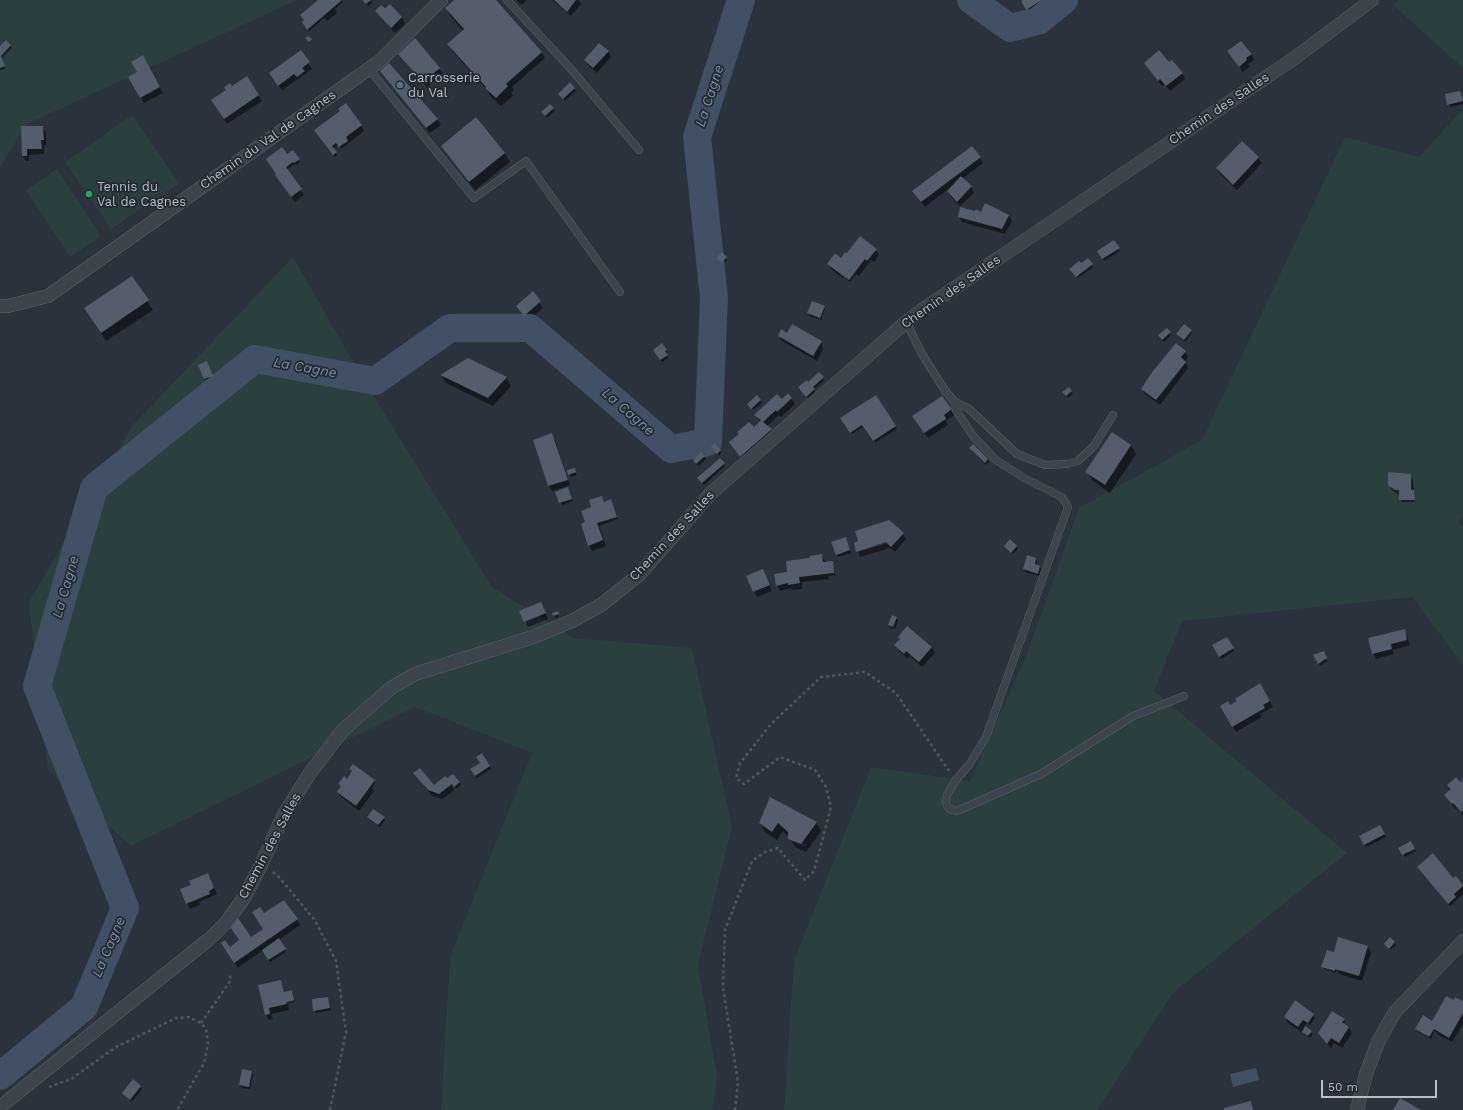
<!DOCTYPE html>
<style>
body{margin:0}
#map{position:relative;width:1463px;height:1110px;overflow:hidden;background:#29323d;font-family:"Work Sans",sans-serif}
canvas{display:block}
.scale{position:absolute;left:1321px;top:1080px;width:116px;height:18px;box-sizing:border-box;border:2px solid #b9bfc8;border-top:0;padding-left:5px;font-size:12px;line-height:14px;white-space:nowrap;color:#b9bfc8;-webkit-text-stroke:3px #212933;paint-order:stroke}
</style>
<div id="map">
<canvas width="1463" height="1110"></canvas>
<div class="scale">50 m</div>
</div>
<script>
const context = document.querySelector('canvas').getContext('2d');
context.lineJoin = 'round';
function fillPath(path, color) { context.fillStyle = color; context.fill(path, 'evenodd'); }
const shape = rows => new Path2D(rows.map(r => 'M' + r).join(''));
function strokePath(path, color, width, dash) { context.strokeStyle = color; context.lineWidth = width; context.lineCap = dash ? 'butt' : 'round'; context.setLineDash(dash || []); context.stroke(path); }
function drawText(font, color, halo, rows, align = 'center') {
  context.font = font + ' "Work Sans",sans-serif'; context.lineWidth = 3.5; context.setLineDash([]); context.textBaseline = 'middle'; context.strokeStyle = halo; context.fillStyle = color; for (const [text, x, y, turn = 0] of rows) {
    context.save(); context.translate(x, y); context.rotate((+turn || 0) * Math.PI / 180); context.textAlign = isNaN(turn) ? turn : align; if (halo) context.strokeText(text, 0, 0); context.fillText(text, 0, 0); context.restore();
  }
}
fillPath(shape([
 [0,0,297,0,27,124,0,167],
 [1398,0,1463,0,1463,68,1394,6],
 [1463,109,1463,517,1459,522,1463,527,1463,665,1412,597,1182,621,1154,691,1347,853,1173,993,1097,1110,784,1110,794,960,871,767,970,781,1028,651,1079,508,1202,440,1345,137,1419,157],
 [132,115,179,183,111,229,65,162],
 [57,169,101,236,70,257,26,190],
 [293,257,363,379,492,587,574,638,692,648,732,827,698,965,717,1077,712,1110,441,1110,450,957,532,753,415,707,131,846,48,770,29,602,133,425]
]), '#2c3f3f');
fillPath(shape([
 [1256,1068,1259,1080,1233,1087,1230,1074]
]), '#415064');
fillPath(shape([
 [320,0,342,0,343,2,335,9,337,13,327,21,324,18,309,31,304,25],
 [362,0,370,0,372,3,368,6],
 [456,0,495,0,541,52,545,58,512,87,514,90,511,92,513,96,501,106,491,97,487,90,453,52,448,44,463,31,451,17,446,8],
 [516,0,527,0,522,5],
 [552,0,579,0,581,4,571,16],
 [1025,0,1047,0,1028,12,1022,2],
 [390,5,402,18,405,24,395,33,376,11],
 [415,39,443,74,427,87,400,54],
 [6,41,12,48,2,58,5,69,0,70,0,48],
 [300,51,312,69,282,90,274,79],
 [608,51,611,57,597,73,588,65,585,60],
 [1228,52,1251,54,1254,60,1248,64,1250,66,1243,72],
 [143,56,163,93,144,103,130,78,138,73],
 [1169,63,1182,73,1185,79,1170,91,1164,84,1162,86,1145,64],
 [389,64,437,119,441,125,430,133,385,77,381,71],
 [570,84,576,91,565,101,561,96],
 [231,88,258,95,262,101,227,124,216,106,227,90],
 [1461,94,1463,104,1450,107,1446,95],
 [553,109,555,111,547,118,544,114],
 [341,112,361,125,364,131,341,149,338,145,333,149,337,155,335,157,317,133],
 [476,119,505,154,510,162,475,190,447,154,442,146],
 [22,127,42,127,46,132,46,145,44,146,44,154,29,155,29,161,26,161,23,156],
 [293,151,300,162,296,165,295,164,286,170,304,195,295,202,280,181],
 [980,158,983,163,962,179,971,187,974,193,960,206,951,197,947,190,925,207,917,197],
 [1258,158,1262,163,1237,190,1220,174,1217,169],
 [981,213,1009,216,1012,221,1005,234,962,222,959,216],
 [1114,241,1120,251,1104,261,1098,252],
 [876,250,879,255,874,262,871,260,859,276,856,274,850,282,844,277,843,278,831,269,828,264,841,259,848,255],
 [726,258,727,260,723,265,718,260],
 [1092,264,1093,267,1078,278,1072,271,1081,265],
 [131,277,153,310,106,341,85,308],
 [532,292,543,308,528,321,517,306],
 [824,307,825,309,821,320,809,316,808,313],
 [1167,329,1171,335,1164,342,1160,338],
 [1191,331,1192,333,1185,342,1177,334],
 [787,334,821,342,823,350,817,361,782,341,779,336],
 [662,345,668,353,666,354,668,358,662,362,656,353],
 [1185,352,1188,357,1185,362,1188,368,1160,405,1145,394,1142,389],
 [208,365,214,378,206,381,199,366],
 [819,374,824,380,814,389,815,392,808,398,801,390],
 [441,375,506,377,511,386,493,406,446,383],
 [1068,388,1073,394,1068,398,1065,394],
 [788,394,795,404,781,417,779,415,767,426,771,429,774,435,744,461,734,448,761,422,756,415,781,401],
 [942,397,954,415,946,421,948,425,928,438,916,422],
 [760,400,762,403,753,410,750,407],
 [842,418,892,421,897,429,875,443,874,440,872,441,863,427,852,434],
 [552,435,555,440,570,485,552,491,549,486],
 [973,445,988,460,989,462,986,465,972,451,970,448],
 [1131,445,1136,454,1110,493,1092,480,1087,472],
 [713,449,720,451,721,453,719,456],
 [704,456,706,459,698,466,695,462],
 [724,464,725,466,704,485,700,480],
 [568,471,575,472,577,475,571,477],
 [1410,475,1413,480,1415,502,1401,502,1400,496,1392,490,1389,484],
 [568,488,573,501,562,505,556,492],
 [611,501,618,519,599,526,606,546,592,551,589,545,586,523,594,507],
 [903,534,906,539,895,552,890,548,860,557,858,552,891,542],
 [846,541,851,553,838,557,833,543],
 [1005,546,1016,546,1018,549,1013,554],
 [822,556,826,563,832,563,835,575,828,576,829,579,802,582,802,589,792,590,791,588,780,591,777,585,788,573,811,559],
 [1027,557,1035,559,1037,561,1036,566,1040,567,1041,569,1040,576,1025,572,1024,569],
 [766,576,772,591,757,597,747,577],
 [544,609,548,619,528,627,520,612],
 [557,612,559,617,556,618,553,614],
 [896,618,898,620,895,629,890,628,889,625],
 [1404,630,1407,636,1410,645,1393,650,1394,654,1376,659,1373,653],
 [899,637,932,647,935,653,922,667,910,656,907,659,899,651,896,646,900,640],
 [1227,638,1234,651,1221,659,1214,646],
 [1323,653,1328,661,1320,666,1315,655],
 [1260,684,1273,707,1260,714,1262,717,1236,732,1222,706,1230,706,1238,701],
 [482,755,491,769,477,778,472,769,481,763],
 [351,769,374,781,375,783,372,788,374,791,359,811,341,797,338,792,341,787,339,784,347,780,352,771],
 [415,774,434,786,447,780,453,775,461,785,456,789,451,783,451,784,454,790,443,799,432,796],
 [1463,781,1463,815,1457,808,1455,809,1445,795],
 [368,817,384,818,385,820,380,827],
 [816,822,821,831,806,852,795,847,789,837,783,831,777,840,765,832,760,823],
 [792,839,806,845,806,846,792,841],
 [1380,826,1386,837,1366,847,1361,836],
 [1411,843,1416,851,1405,857,1400,848],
 [1418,867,1453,879,1456,877,1463,886,1463,894,1450,906,1421,872],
 [210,880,217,894,199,902,200,905,190,909,187,903],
 [264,915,297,920,300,925,279,940,286,952,270,962,263,950,238,968,225,948,229,949,251,938,264,929],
 [1339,938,1368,947,1371,953,1362,981,1339,974,1337,969,1336,973,1324,969,1322,967,1334,954],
 [1394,942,1396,945,1390,950,1385,944],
 [281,981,285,993,292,991,293,994,294,999,287,1001,287,1003,295,1001,295,1002,288,1004,289,1010,271,1014,273,1019,269,1020,266,1015],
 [328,998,331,1010,316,1013,314,1010],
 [1454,1001,1463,1002,1463,1024,1452,1042,1437,1034,1435,1030,1431,1039,1417,1031,1416,1029,1433,1022],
 [1309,1012,1315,1018,1310,1025,1307,1023,1304,1027,1313,1034,1310,1038,1304,1034,1302,1030,1301,1032,1288,1023,1285,1017],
 [1344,1020,1345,1022,1344,1024,1348,1027,1352,1033,1342,1048,1334,1043,1331,1049,1319,1033],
 [242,1070,252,1072,253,1075,250,1089,241,1088,240,1085],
 [133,1080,142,1089,132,1102,123,1093]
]), '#0007');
strokePath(shape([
 [971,0,1010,28,1038,21,1064,0],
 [0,1076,84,1007,125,908,37,686,94,488,255,359,375,381,450,328,530,328,671,449,708,442,714,298,697,137,741,0]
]), '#415064', 28);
fillPath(shape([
 [318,0,342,0,307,30,302,22,304,20,300,15],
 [362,0,371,0,366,4],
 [454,0,496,0,542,52,506,84,508,86,496,98,485,88,486,87,447,44,464,29,445,8],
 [554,0,576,0,567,12],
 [1023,0,1042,0,1026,10,1021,1],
 [390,4,402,17,391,28,375,11,381,5,385,8],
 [308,36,312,39,309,42,305,38],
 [415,38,440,68,423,82,398,54],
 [6,40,11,45,1,56,5,66,0,68,0,46],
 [1241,41,1252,54,1246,58,1247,60,1239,67,1227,51],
 [599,43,609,51,593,68,584,60],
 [301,50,310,62,302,68,305,71,297,77,294,74,278,86,269,73],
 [1159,50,1169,62,1172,60,1183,73,1166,86,1160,79,1158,81,1144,63],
 [143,55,160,87,140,98,128,77,137,72,131,62],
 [389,63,438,119,426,128,380,71],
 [247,76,259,95,224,119,211,100,226,90,224,87,230,83,232,86],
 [570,82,575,88,563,99,558,94],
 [1460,91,1463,101,1447,105,1445,94],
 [346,103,362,125,346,137,348,141,339,147,336,143,332,146,337,152,333,155,314,130,340,111,338,109],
 [550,104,554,108,545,116,541,112],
 [476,117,505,153,469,182,441,146],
 [21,126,43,126,44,140,41,140,42,149,27,149,27,156,22,156],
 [1242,141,1259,157,1233,185,1216,168],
 [972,146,981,157,921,202,912,191],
 [282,147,287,154,293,150,300,159,294,163,293,162,286,167,302,189,291,197,275,175,276,174,266,159],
 [961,176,972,186,957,202,947,191],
 [985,203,1009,215,1002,229,958,217,960,207,975,211,976,209,981,212],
 [860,236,877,249,867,261,865,259,849,280,827,264,835,253,841,258,845,252,847,253],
 [1114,240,1120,248,1102,259,1097,251],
 [722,252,727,257,721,263,716,258],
 [1088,258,1093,264,1076,277,1069,269,1079,261,1081,263],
 [132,276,149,300,101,333,84,308],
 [533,291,541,301,524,316,516,306],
 [812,301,825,306,820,318,807,313],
 [792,324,822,341,813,356,778,336,781,329,787,333],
 [1184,324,1192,330,1184,340,1176,334],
 [1167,328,1171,332,1162,340,1158,335],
 [662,343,667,350,665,351,668,355,660,360,653,350],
 [1176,343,1186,351,1181,357,1186,362,1156,400,1141,389,1153,371],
 [468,358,507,377,488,398,440,375],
 [207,361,213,376,204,379,198,365],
 [819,372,824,377,813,387,815,389,806,397,798,387,807,380,808,382],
 [1069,387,1072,391,1066,396,1062,392],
 [788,393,792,398,777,412,776,410,763,422,772,429,740,457,729,442,739,434,737,432,749,422,754,427,761,420,754,415,777,394,782,399],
 [757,395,761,400,751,409,747,404],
 [876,395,896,426,873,441,862,425,850,433,840,418],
 [942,396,952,409,944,415,946,419,924,433,912,416],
 [1112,432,1131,445,1105,485,1085,472],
 [552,433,568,480,548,486,533,440],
 [714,443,721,450,717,454,711,447],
 [973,444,988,459,985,463,969,448],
 [701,452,705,456,696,464,693,460],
 [720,458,725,463,702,483,697,478],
 [575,468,576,472,568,475,567,470],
 [1388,472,1411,474,1411,490,1414,490,1415,500,1399,500,1399,490,1395,490,1388,485],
 [568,487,572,499,559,503,555,492],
 [602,496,604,502,611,499,617,517,597,523,603,540,588,546,581,524,585,522,581,511,591,507,589,500],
 [889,520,904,533,891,547,886,542,856,552,854,543,858,541,855,531],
 [846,537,850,550,836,555,831,542],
 [1010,539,1017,546,1011,553,1004,546],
 [822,554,823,562,833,561,834,573,799,577,800,583,788,585,788,583,776,586,774,574,787,572,786,561,810,558,810,556],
 [1027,555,1036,558,1035,564,1040,566,1038,574,1023,569],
 [763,569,770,585,753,592,746,576],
 [541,602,546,613,524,622,519,611],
 [558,611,559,614,553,616,552,613],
 [892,615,897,617,893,627,888,625],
 [907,626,932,647,919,662,906,651,904,654,894,645,900,639,898,637],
 [1405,629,1407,640,1391,644,1392,649,1372,654,1368,638],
 [1227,637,1234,648,1219,657,1212,645],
 [1324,651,1327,658,1318,664,1313,655],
 [1260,683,1270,701,1263,705,1265,708,1232,727,1220,706,1228,701,1230,705,1237,701,1235,699],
 [482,753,490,766,475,776,470,769,480,763,476,757],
 [353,764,375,780,356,806,337,792,341,786,338,784,344,776,347,779,352,771,349,769],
 [420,768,434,785,445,776,447,778,453,774,460,782,454,787,452,784,439,794,428,790,413,773],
 [1456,777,1460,782,1463,779,1463,810,1461,812,1453,803,1452,804,1444,795,1451,789,1447,785],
 [770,797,817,822,801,844,788,839,788,832,778,823,772,832,759,823],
 [373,809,385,817,378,825,367,817],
 [1380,825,1385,834,1364,845,1359,836],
 [1411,841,1415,849,1402,855,1398,848],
 [1433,853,1453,878,1456,876,1463,885,1463,886,1454,894,1456,897,1448,904,1417,867],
 [208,873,214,888,209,891,210,894,186,904,180,889,191,885,189,881],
 [284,900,298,919,234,963,221,943,225,940,230,947,239,940,231,928,238,918,251,937,263,929,252,912,260,907,264,913],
 [1338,937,1368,946,1359,976,1335,969,1335,971,1321,967,1327,950,1334,952],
 [1390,937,1395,942,1389,949,1384,944],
 [279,938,286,949,268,960,262,950],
 [281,980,284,992,292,990,294,1000,286,1002,287,1004,269,1008,270,1014,265,1015,258,985],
 [1446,996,1454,1000,1455,997,1463,1001,1463,1013,1449,1038,1434,1029,1429,1037,1415,1029,1423,1015,1432,1021],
 [328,997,330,1008,313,1011,312,999],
 [1295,1000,1314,1014,1308,1023,1303,1020,1298,1027,1284,1017],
 [1332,1011,1345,1019,1342,1022,1349,1027,1339,1043,1331,1038,1327,1044,1318,1033],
 [1305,1026,1312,1031,1308,1036,1302,1032],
 [242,1069,252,1071,249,1087,239,1085],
 [133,1079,141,1086,130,1100,122,1093],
 [1400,1098,1421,1110,1393,1110],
 [1251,1101,1253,1110,1224,1110,1224,1108]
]), '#545d6b');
const service = shape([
 [507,0,571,69,639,150],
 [369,69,474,198,526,161,620,292],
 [906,322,922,354,946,392,955,402,956,410,973,436,996,460,1024,478,1062,497,1068,507,986,737,969,765,955,781,947,795,946,803,949,809,957,811,1041,774,1133,716,1184,696],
 [955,402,968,408,1017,454,1045,465,1067,464,1078,461,1094,446,1113,415]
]);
const minor = shape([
 [0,306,8,306,48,296,380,61,441,0],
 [0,1107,208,940,225,924,244,898,262,863,283,816,310,773,343,730,391,688,415,674,533,637,572,621,601,605,640,574,710,494,906,322,922,310,1296,57,1372,0],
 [1357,1110,1366,1074,1378,1042,1388,1024,1395,1012,1463,941]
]);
strokePath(service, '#5a626b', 8);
strokePath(minor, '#5a626b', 14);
strokePath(shape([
 [273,872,278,876,314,919,336,961,346,1032,330,1110],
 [201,1023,231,980,229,973],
 [49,1087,71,1079,116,1047,176,1018,189,1017,201,1023,206,1029,208,1044,204,1063,177,1110],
 [735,1110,738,1082,723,988,725,930,752,861,765,852,778,848,805,880,814,871,831,807,826,787,815,770,780,757,744,784,736,778,740,763,771,724,821,677,865,672,896,693,949,771]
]), '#4b5b5d', 2.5, [3, 3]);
strokePath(service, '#3c444e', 7);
strokePath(minor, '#3c444e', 13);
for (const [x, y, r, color] of [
 [400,85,4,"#5c6f8a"],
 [89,194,4,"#2e9e5b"]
]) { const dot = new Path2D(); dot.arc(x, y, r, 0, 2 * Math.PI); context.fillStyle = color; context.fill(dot); strokePath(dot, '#212933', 1.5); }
drawText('13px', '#b9bfc8', '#212933', [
 ["Carrosserie",408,78],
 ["du Val",408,93],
 ["Tennis du",97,187],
 ["Val de Cagnes",97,202]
], 'left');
drawText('13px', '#b9bfc8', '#212933', [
 ["Chemin des Salles",1219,109,-34],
 ["Chemin du Val de Cagnes",268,140,-35],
 ["Chemin des Salles",951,292,-35],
 ["Chemin des Salles",672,536,-47],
 ["Chemin des Salles",270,846,-62]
]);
drawText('italic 14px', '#7e90a7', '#212933', [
 ["La Cagne",710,96,-72],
 ["La Cagne",305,368,10],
 ["La Cagne",628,412,41],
 ["La Cagne",66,587,-74],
 ["La Cagne",109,947,-67]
]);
</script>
